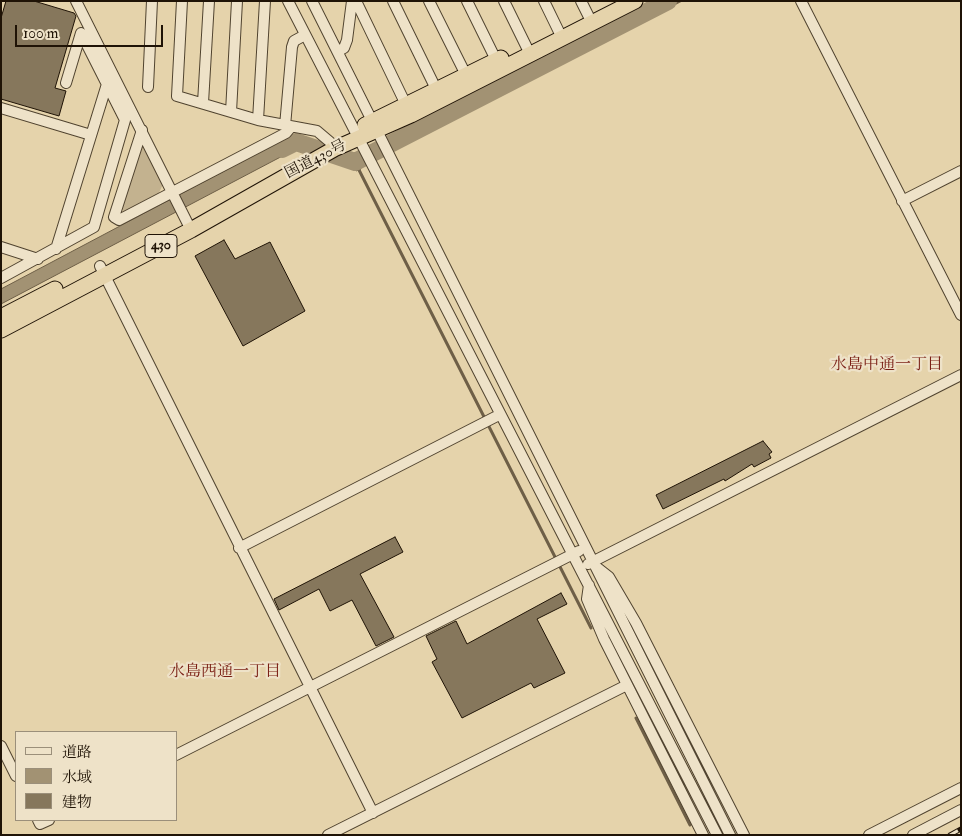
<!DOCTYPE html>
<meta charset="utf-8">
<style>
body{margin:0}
#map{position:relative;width:962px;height:836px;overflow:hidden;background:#e5d3ab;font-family:"IM FELL Double Pica","Noto Serif JP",serif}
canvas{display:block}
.frame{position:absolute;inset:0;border:2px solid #1f1306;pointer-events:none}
.legend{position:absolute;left:15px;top:731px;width:162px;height:90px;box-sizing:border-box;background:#eee2c8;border:1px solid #9b8f7a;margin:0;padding:6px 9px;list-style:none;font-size:15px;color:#1f1306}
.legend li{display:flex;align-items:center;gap:10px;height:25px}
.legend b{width:25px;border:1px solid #9b8f7a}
.scale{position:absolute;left:15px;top:25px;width:148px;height:22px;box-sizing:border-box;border:2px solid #1f1306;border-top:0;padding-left:6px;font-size:15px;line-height:18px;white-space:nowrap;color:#1f1306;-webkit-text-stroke:4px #eee2c8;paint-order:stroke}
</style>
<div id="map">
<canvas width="962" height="836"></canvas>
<div class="frame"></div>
<ul class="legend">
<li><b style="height:6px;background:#eee2c8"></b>道路</li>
<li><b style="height:14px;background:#a29273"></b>水域</li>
<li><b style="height:14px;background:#86775c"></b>建物</li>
</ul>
<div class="scale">100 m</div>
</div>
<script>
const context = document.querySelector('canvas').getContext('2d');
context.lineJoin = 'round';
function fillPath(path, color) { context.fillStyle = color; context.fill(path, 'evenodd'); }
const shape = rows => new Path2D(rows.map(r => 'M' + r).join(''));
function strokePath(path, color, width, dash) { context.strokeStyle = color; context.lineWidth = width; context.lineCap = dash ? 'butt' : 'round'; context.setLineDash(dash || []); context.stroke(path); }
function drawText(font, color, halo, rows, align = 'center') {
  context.font = font + ' "IM FELL Double Pica","Noto Serif JP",serif'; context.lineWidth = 4.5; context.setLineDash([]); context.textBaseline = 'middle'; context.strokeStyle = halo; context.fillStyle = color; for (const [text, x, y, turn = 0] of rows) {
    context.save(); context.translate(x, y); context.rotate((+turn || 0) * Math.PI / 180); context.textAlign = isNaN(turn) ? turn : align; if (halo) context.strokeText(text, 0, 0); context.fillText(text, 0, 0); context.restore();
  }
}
fillPath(shape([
 [142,144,163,184,158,195,124,212,121,208]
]), '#c3b28f');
const water = shape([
 [297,135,311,141,1,304,1,289,290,136,297,135],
 [356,159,361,169,356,171,355,169,342,165,356,159]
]);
fillPath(water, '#a29273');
strokePath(water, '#6e5f47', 1);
strokePath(shape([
 [357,166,400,146,680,1],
 [358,168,591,628],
 [636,718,690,825]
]), '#6e5f47', 3);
strokePath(shape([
 [282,149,296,142,355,162,668,1]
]), '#a29273', 18);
const building = shape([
 [6,1,34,1,74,13,76,16,55,88,66,91,59,116,1,99,1,18,6,1],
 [224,240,235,259,270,242,305,311,243,346,195,256,224,240],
 [763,441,772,452,769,454,771,458,754,467,752,464,725,481,724,479,663,509,656,495,763,441],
 [395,537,403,552,360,574,394,637,376,646,352,600,330,611,319,589,279,610,274,599,395,537],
 [561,593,567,604,537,619,565,673,534,688,531,683,462,718,432,662,437,659,426,636,456,621,467,644,561,593]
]);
fillPath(building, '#86775c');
strokePath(building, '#1f1306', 1);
const minor = shape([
 [76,1,191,230],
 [182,1,177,96,258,120,317,131,330,142],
 [288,1,717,835],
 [312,1,730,835],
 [356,1,409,111],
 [393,1,439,95],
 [429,1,469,81],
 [467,1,499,66],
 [504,1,530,54],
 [544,1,562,38],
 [581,1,592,23],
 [801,1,961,315],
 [338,51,344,48,347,40,352,1],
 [148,87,152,1],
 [203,103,209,1],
 [1,108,91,135],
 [231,112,237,1],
 [258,120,265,1],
 [285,126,292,47,294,41,305,35],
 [142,130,114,217,119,220,286,133,291,127],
 [902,201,961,171],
 [1,247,38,259],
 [56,249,107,84],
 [100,266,373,813],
 [1,278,94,227,125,120,81,33,66,83],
 [239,548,499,415],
 [588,564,961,375],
 [595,566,609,577,636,623,744,835],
 [589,585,587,599,604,639,703,835],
 [1,746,16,776],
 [176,755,579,551],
 [38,820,40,824,49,820],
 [328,835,627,685],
 [869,835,961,788],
 [913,835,961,810]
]);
const highway = shape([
 [365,125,501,58],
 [1,317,55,289],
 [1,330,191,230,334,149,411,115,635,1]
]);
strokePath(minor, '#50432f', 12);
strokePath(highway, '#1f1306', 17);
strokePath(minor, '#eee2c8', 10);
strokePath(highway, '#e5d3ab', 15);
const rail = shape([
 [950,835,961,829]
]);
strokePath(rail, '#1f1306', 5);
strokePath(rail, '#eee2c8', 3, [9]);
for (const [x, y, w] of [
 [161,246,32]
]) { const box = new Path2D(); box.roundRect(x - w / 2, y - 11.5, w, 23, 4); context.fillStyle = '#eee2c8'; context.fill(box); strokePath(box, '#1f1306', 1); }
drawText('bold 14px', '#1f1306', null, [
 ["430",161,246]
]);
drawText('15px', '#1f1306', '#eee2c8', [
 ["国道430号",316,160,-27]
]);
drawText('16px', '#7a1f14', '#eee2c8', [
 ["水島中通一丁目",887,366],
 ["水島西通一丁目",225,673]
]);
</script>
